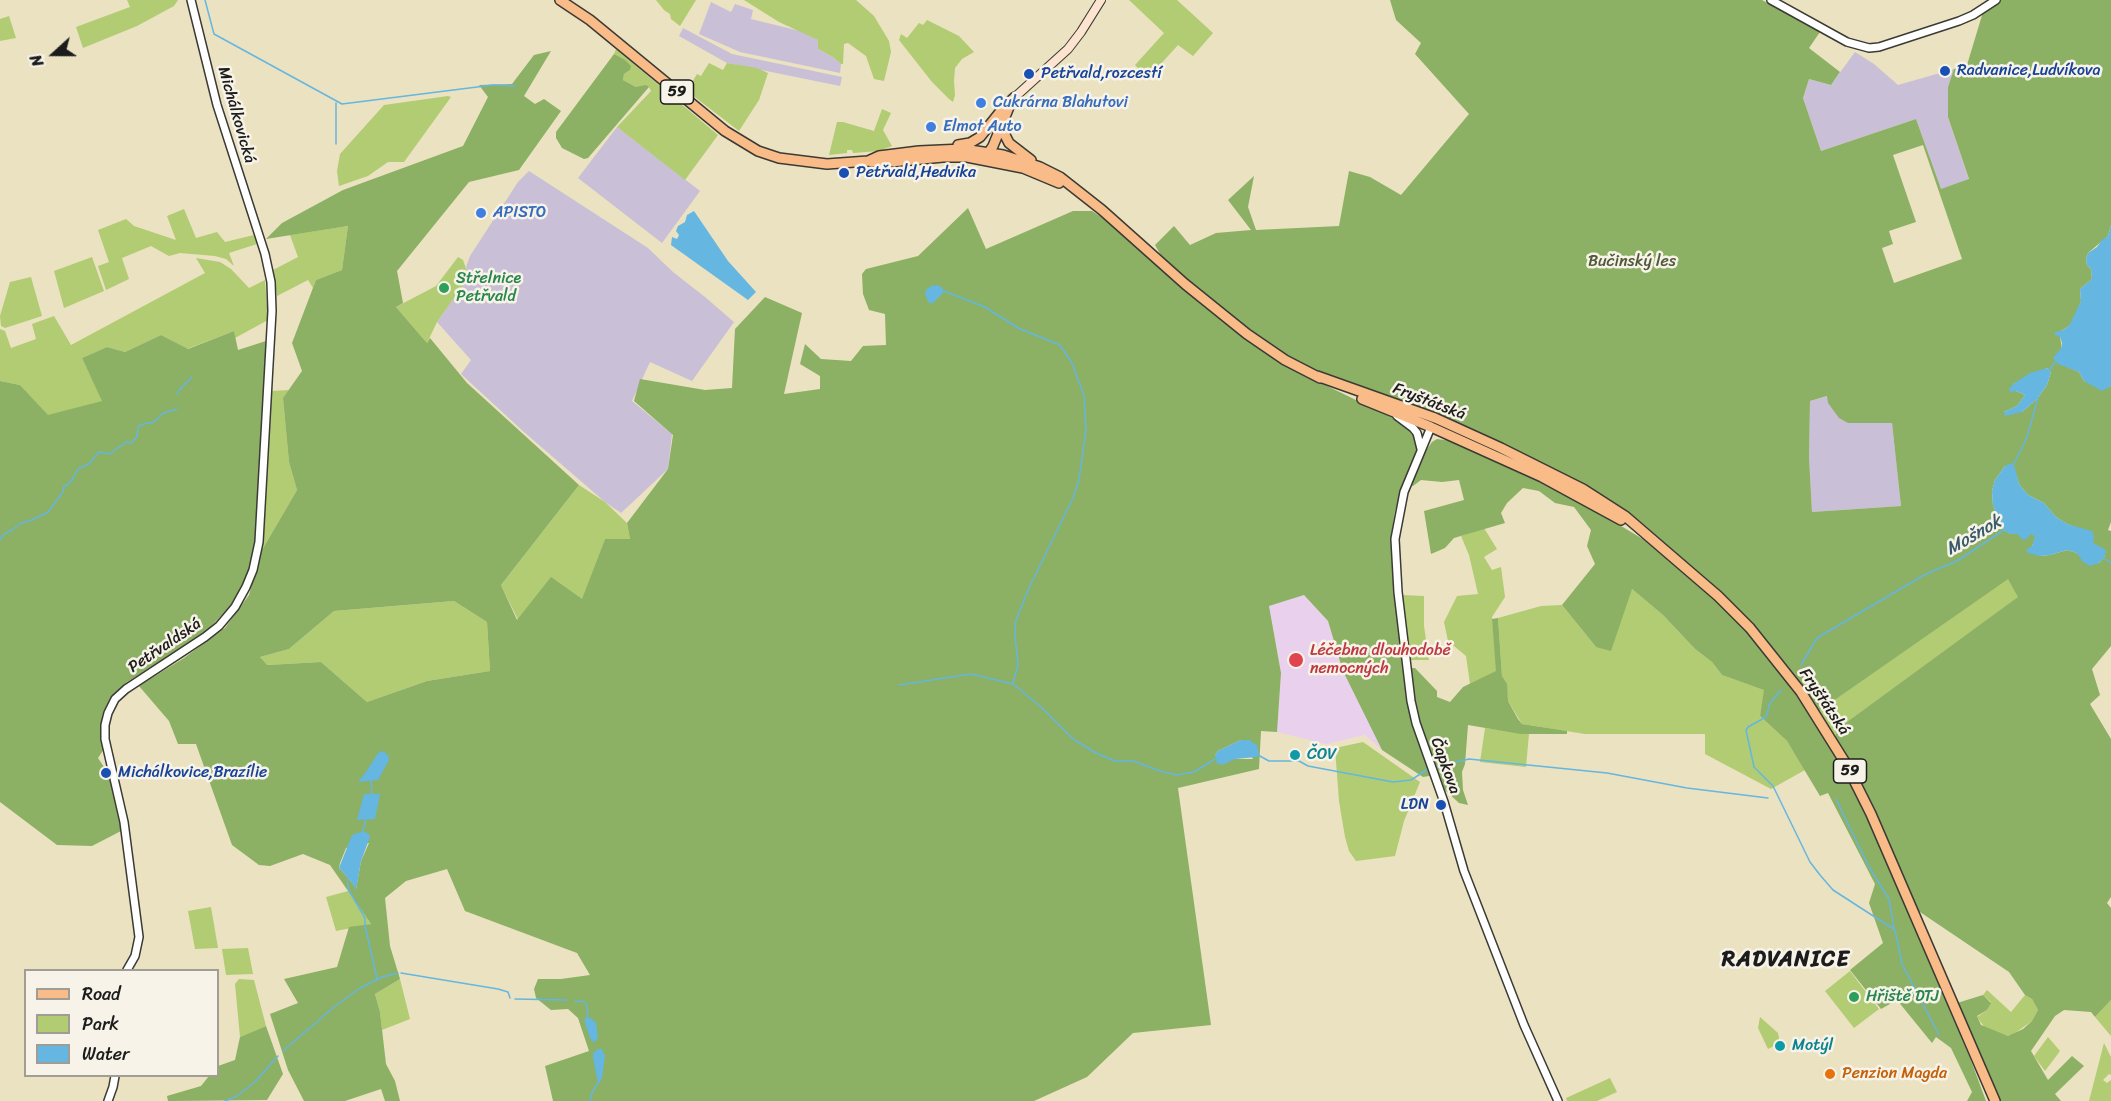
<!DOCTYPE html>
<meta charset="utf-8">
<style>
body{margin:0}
#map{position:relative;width:2111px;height:1101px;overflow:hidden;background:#ebe2c1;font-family:Sriracha,sans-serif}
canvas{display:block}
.legend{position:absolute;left:24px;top:969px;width:195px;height:108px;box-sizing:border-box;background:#f7f3e8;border:2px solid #9f9d96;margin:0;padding:8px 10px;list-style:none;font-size:18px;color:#1c1c1c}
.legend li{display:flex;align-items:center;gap:12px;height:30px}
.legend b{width:30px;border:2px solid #9f9d96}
.north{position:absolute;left:24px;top:24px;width:60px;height:60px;-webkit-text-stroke:4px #f7f3e8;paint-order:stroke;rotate:249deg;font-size:16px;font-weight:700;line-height:24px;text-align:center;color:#1c1c1c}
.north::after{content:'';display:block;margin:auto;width:21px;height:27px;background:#1c1c1c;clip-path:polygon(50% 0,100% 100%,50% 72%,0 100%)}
</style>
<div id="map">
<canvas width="2111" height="1101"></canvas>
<ul class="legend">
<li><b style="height:8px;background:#f9bc89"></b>Road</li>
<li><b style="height:16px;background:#b1cc72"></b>Park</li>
<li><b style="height:16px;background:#65b6e0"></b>Water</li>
</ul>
<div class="north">N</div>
</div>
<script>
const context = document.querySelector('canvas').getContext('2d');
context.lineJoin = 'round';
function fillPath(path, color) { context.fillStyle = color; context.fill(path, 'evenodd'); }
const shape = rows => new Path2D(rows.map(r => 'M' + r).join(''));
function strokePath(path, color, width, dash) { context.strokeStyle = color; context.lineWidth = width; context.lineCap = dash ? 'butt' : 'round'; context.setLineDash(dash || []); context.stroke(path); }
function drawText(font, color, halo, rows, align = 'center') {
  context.font = font + ' Sriracha,sans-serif'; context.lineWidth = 5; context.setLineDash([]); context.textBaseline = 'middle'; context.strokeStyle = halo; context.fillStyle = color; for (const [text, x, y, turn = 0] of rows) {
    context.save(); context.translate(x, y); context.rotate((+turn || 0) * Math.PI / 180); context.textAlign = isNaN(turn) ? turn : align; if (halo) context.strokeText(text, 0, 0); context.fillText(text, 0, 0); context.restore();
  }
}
fillPath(shape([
 [1304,595,1328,621,1343,671,1382,750,1365,735,1326,744,1277,732,1281,673,1269,606]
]), '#e9d1ed');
fillPath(shape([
 [711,2,731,12,735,4,753,10,751,19,800,31,818,40,818,49,833,57,841,64,840,73,740,52,699,34],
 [683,28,732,54,842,77,840,86,727,63,679,36],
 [1855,52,1874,64,1898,85,1954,69,1948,87,1948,117,1969,180,1941,190,1916,119,1821,151,1803,98,1809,79,1831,85],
 [617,127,700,191,662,243,578,178],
 [529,171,648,248,673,272,705,297,734,322,692,381,650,362,632,401,672,434,668,469,621,513,605,502,524,432,461,374,471,360,437,322,469,277,466,267,470,256,518,182],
 [1828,396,1848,423,1892,423,1901,506,1812,512,1809,457,1810,401]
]), '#c9bfd7');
fillPath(shape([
 [127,0,178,0,174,6,137,26,83,48,76,27,130,7],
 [656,0,696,0,680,26,671,19,670,14,664,10],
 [744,0,856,0,874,16,889,41,891,52,884,81,874,79,866,56,848,43,844,44,843,64,841,64,833,57,818,49,818,40,779,22],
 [1129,0,1177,0,1213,33,1193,56,1178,45,1148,78,1135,65,1164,33],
 [9,16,16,38,0,41,0,19],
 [927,20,959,36,974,52,962,59,955,68,954,81,955,95,953,102,949,99,932,82,899,40,901,34,907,38,919,23,923,25],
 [616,49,718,135,685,180,617,127,651,91,649,87,636,87,623,80,624,74,630,70,624,59,614,54],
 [709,63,723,70,727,63,757,68,768,73,759,100,739,131,687,91,697,74,701,76],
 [448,96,451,97,404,162,388,162,368,176,339,186,337,171,340,154,384,105],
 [882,109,891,113,883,130,892,146,879,151,853,153,852,150,847,150,847,153,829,155,837,122,843,122,874,131],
 [184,209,196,238,217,232,225,242,254,235,257,244,229,253,234,266,226,259,215,256,180,253,169,256,151,246,122,258,129,279,106,290,98,266,109,262,98,230,126,219,134,226,176,240,167,216],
 [348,226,342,270,316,280,313,288,308,280,277,296,273,270,298,257,290,235],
 [92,257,104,291,64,308,54,271],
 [458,257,463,260,469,277,437,322,427,343,396,307,436,286],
 [196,258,220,262,231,269,249,288,265,280,268,320,235,338,234,331,187,349,161,335,125,352,107,347,82,358,103,401,48,416,20,385,0,381,0,329,5,331,11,348,36,339,32,324,54,316,71,345,205,273],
 [31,277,42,316,5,328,1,326,0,316,10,282],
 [289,390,283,398,289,462,297,490,262,550,271,391],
 [579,485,605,502,627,523,630,539,605,539,582,600,518,620,501,585],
 [1484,528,1497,549,1484,557,1492,570,1501,567,1505,597,1492,617,1497,671,1470,684,1466,656,1448,641,1444,622,1457,596,1478,594,1469,555,1461,536],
 [2008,578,2019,597,1840,727,1835,736,1819,711],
 [1632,589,1663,615,1695,649,1712,662,1722,675,1765,690,1760,716,1787,741,1805,770,1771,789,1705,754,1705,734,1585,734,1522,724,1508,701,1506,684,1502,676,1498,618,1541,606,1562,605,1596,647],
 [1402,595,1424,596,1424,626,1429,660,1410,660],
 [454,601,487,622,490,671,427,681,367,702,321,662,266,665,260,657,289,649,334,611],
 [1485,728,1529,734,1526,767,1480,762],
 [1363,742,1420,782,1404,821,1395,856,1356,861,1349,851,1345,837,1339,801,1335,748],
 [348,891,371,924,336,931,326,897],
 [211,907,218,948,195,949,188,911],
 [248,948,253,974,226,975,222,949],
 [1850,971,1879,1009,1854,1028,1825,991],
 [239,979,254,980,266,1026,240,1037,235,984],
 [400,979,410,1019,382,1030,380,1012,375,994],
 [1987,990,2011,1012,2025,995,2032,999,2038,1010,2032,1021,2012,1035,2008,1036,1985,1028,1977,1017,1987,1010,1991,1002,1983,995],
 [2111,1000,2111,1036,2095,1017],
 [1760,1017,1778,1033,1780,1043,1768,1049,1758,1028],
 [2048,1037,2060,1051,2045,1071,2034,1056],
 [2104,1043,2111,1057,2111,1075,2109,1074,2103,1080,2107,1083,2111,1080,2111,1101,2089,1101],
 [1610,1078,1617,1092,1597,1101,1567,1101,1566,1098]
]), '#b1cc72');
fillPath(shape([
 [1390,0,1762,0,1820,32,1809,48,1840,72,1831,85,1809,79,1803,98,1821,151,1916,119,1941,189,1969,179,1948,117,1948,87,1954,69,1967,65,1983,12,2001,0,2111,0,2111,225,2108,236,2088,253,2086,259,2087,265,2091,269,2092,279,2080,289,2081,301,2074,319,2069,326,2061,331,2060,337,2065,366,2079,372,2084,381,2106,388,2111,386,2111,522,2108,530,2111,531,2111,646,2092,669,2100,695,2090,704,2111,739,2111,897,2107,903,2111,908,2111,1000,2095,1017,2091,1012,2064,1010,2055,1016,2031,1051,2048,1080,2072,1056,2084,1066,2055,1094,2061,1101,2000,1101,1957,1003,1983,995,1991,1003,1987,1010,1977,1016,1981,1025,2008,1036,2023,1029,2032,1021,2038,1010,2032,999,2025,995,2009,972,1917,910,1875,812,1835,736,1840,727,2018,597,2008,579,1819,711,1789,669,1753,625,1721,592,1628,513,1586,486,1503,443,1436,414,1319,372,1288,356,1234,319,1163,259,1155,245,1174,226,1190,245,1216,233,1251,230,1228,200,1254,176,1248,207,1256,230,1339,226,1349,171,1370,177,1401,195,1469,114,1415,54,1421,43,1396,20],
 [1923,145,1962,259,1894,283,1882,248,1893,244,1889,231,1916,222,1893,155],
 [2047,368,2051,372,2047,385,2037,399,2022,412,2004,412,2017,406,2025,395,2016,391,2013,384],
 [1827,396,1828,403,1839,418,1848,423,1892,423,1901,506,1812,512,1809,457,1810,401],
 [2005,466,2017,477,2019,484,2028,495,2044,503,2056,517,2067,524,2076,527,2093,543,2105,556,2099,563,2082,558,2077,553,2067,550,2050,555,2040,556,2032,546,2036,536,2030,533,2009,533,2004,530,1993,506,1992,491,1995,480],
 [551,51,524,96,535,104,544,99,561,111,519,170,469,182,397,271,403,303,396,307,427,343,430,338,467,383,579,485,501,585,517,620,551,577,582,599,605,539,630,539,627,523,668,469,673,435,634,401,640,379,705,390,732,388,735,329,765,297,802,313,784,394,820,389,820,376,800,364,805,344,821,359,851,361,863,346,886,345,885,314,869,310,863,294,862,274,866,269,918,256,968,208,986,249,1073,211,1092,211,1109,222,1182,287,1255,346,1315,380,1407,425,1413,432,1416,439,1416,452,1395,511,1391,537,1407,699,1415,732,1431,772,1429,776,1423,777,1382,750,1343,671,1328,621,1304,595,1269,606,1281,673,1277,732,1261,731,1259,769,1178,788,1211,1025,1133,1033,1087,1077,1034,1101,553,1101,545,1066,589,1051,578,1018,568,1009,551,1010,536,998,534,989,538,979,561,979,590,975,577,953,465,911,447,869,406,881,385,898,390,946,400,979,375,994,380,1012,386,1064,395,1081,400,1101,385,1101,381,1089,345,1101,304,1101,288,1070,270,1014,298,1003,284,979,337,967,349,927,371,924,330,865,303,854,270,866,259,865,232,845,196,744,178,744,169,721,139,686,184,658,225,628,249,595,262,550,297,490,289,462,283,398,302,371,292,343,316,280,342,270,348,226,266,239,282,223,343,190,463,146,488,97,479,85,512,84,534,55],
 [454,601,487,622,490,671,427,681,367,702,321,662,267,665,260,657,289,649,334,611],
 [1241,740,1253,759,1235,759,1215,755,1218,751],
 [369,843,361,861,356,889,351,881,339,868,340,863,346,848],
 [614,54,624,59,631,66,630,70,624,74,623,80,636,87,646,85,649,87,588,158,584,159,562,148,556,138,556,132],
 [234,331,238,350,266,341,255,545,248,573,231,605,205,633,127,682,110,698,103,712,100,734,104,749,98,758,104,767,108,769,121,831,92,846,57,845,0,802,0,381,20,385,48,415,102,401,82,358,107,347,125,352,161,335,188,349],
 [1437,439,1452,441,1540,481,1578,500,1646,541,1715,599,1746,631,1782,674,1811,716,1842,766,1867,816,1970,1058,1986,1101,1967,1101,1972,1092,1951,1048,1936,1037,1932,1043,1897,1000,1881,1009,1850,970,1883,943,1869,903,1875,884,1828,793,1820,796,1787,741,1760,716,1764,690,1722,675,1712,662,1695,649,1663,615,1632,589,1611,651,1596,647,1562,605,1595,564,1587,546,1591,530,1574,507,1555,503,1539,491,1523,488,1507,503,1501,513,1505,523,1454,538,1445,548,1431,554,1424,511,1464,500,1459,480,1442,482,1421,480,1413,486,1410,485,1423,455,1432,442],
 [1498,618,1502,676,1507,684,1508,701,1518,719,1522,724,1567,731,1567,734,1521,734,1468,725,1465,764,1462,772,1463,790,1468,805,1459,803,1445,790,1427,745,1415,705,1409,668,1415,668,1437,691,1437,697,1450,702,1463,687,1496,671,1492,619],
 [266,1026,283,1074,267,1100,168,1101,167,1096,201,1086,209,1076,218,1076,218,1066,235,1060,240,1037]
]), '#8cb064');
fillPath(shape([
 [694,211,728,261,756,292,748,300,671,245,672,237,677,239,679,235,676,231,678,226,685,222,687,215],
 [2111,225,2111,386,2102,391,2084,381,2079,372,2058,364,2053,358,2062,347,2062,343,2060,337,2055,335,2055,332,2061,331,2069,326,2081,301,2080,289,2092,279,2091,269,2087,265,2086,259,2088,253,2097,247,2102,240,2108,236],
 [937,285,943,288,943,293,933,303,929,303,925,295,926,290,931,286],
 [2047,368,2051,372,2047,385,2037,399,2022,412,2005,416,2004,412,2017,406,2025,395,2016,391,2010,392,2009,389,2013,384,2030,373],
 [2011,463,2015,468,2019,484,2028,495,2044,503,2056,517,2067,524,2092,531,2094,536,2093,543,2106,550,2105,556,2099,563,2090,566,2083,562,2077,553,2067,550,2050,555,2040,556,2028,553,2026,550,2032,546,2035,536,2030,534,2028,538,2022,540,2018,534,2009,534,2004,530,1993,506,1992,491,1995,480,2005,466],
 [1241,740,1249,740,1257,745,1259,754,1257,757,1235,759,1222,765,1217,763,1215,755,1218,751],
 [383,751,389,756,388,762,378,780,358,782,366,772,378,753],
 [364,794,380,794,375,819,357,820],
 [363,831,369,834,370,837,361,861,356,890,351,881,339,868,352,835],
 [588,1017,596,1022,598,1037,594,1043,590,1038,585,1023,585,1018],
 [598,1049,602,1049,605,1056,602,1078,600,1082,598,1083,593,1058,593,1053]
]), '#65b6e0');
strokePath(shape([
 [205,0,214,34,342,104,493,85,515,86],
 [336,103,336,144],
 [944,291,985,307,1018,328,1060,345,1072,363,1084,396,1086,430,1079,480,1073,498,1029,588,1016,620,1015,635,1018,664,1013,684,1041,707,1073,739,1096,753,1115,761,1133,761,1160,771,1177,775,1194,772,1215,759],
 [2049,371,2055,362],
 [177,394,179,390,192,377],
 [2013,466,2027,437,2038,398],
 [0,540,4,534,12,530,21,523,32,520,48,512,63,492,64,486,68,485,73,478,78,469,89,464,99,452,110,454,126,442,131,443,137,437,138,428,140,425,154,422,163,413,177,409],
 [2102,557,2111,563],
 [1801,665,1817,638,1924,575,1957,561,2004,530],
 [899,685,971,674,1013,684],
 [1781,690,1770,703,1766,717,1748,727,1746,730,1754,767,1773,786,1810,862,1820,875,1833,890,1895,930,1902,964,1939,1035],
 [1258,755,1269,761,1299,761,1308,766,1393,782,1411,780,1428,769],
 [1456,762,1469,759,1607,773,1687,788,1768,798],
 [1436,767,1450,763],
 [371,781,372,795],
 [1836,799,1869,867,1889,899,1894,929],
 [362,833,366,820],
 [348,877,348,889,365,918,365,925,377,979],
 [401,973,498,989,508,992,510,998],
 [515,999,567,1000],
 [575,1001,585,1002,587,1006,588,1017],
 [283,1051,334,1007,360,988,382,977,398,973],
 [225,1101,237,1096,256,1081,278,1056],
 [590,1101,592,1093,598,1083]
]), '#65b6e0', 1.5);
const tertiary = shape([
 [1771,0,1847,42,1869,48,1879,47,1959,21,1973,15,1996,0],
 [1397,416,1413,428,1417,433,1421,449],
 [1431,427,1404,492,1395,539,1398,592,1411,701,1416,723,1444,802,1464,871,1524,1025,1558,1101],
 [127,970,135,956,139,937,124,822,105,739,105,725,108,713,115,699,126,689,205,637,219,626,235,607,246,587,253,570,259,542,272,311,271,282,265,254,217,105,191,0],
 [108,1101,113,1087,115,1076]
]);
const secondary = shape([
 [1015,97,1068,49,1081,32,1101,0]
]);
const primary = shape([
 [560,0,590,20,725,131,758,151,779,158,827,164,868,161,880,163,943,157,967,157,1023,168,1059,183],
 [1004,123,1005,135,1009,143,1031,160],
 [958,145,970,143,980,137,1004,107,1015,97],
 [984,154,989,152,993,146,1009,107],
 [868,161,879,156,919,151,963,149,1003,155,1040,167,1060,177,1102,210,1185,284,1247,334,1285,360,1320,378],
 [1317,376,1435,418,1501,448,1583,489,1625,516,1718,596,1750,628,1801,692,1846,764,1871,814,1995,1101],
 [1362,399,1431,427,1542,477,1621,520]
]);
strokePath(tertiary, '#3b3a35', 10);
strokePath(secondary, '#3b3a35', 10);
strokePath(primary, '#3b3a35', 12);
strokePath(tertiary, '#fff', 7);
strokePath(secondary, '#fde4d0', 8);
strokePath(primary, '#f9bc89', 9);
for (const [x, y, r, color] of [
 [1945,71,6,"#1a4fb4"],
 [1029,74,6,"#1a4fb4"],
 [981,103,6,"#3f7fe0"],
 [931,127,6,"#3f7fe0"],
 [844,173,6,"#1a4fb4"],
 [481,213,6,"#3f7fe0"],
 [444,288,6,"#2e9e5b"],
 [1296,660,8,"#e0444e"],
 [1295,755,6,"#0f9aa8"],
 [106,773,6,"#1a4fb4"],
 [1441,805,6,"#1a4fb4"],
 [1854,997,6,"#2e9e5b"],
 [1780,1046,6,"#0f9aa8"],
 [1830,1074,6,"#e8710a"]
]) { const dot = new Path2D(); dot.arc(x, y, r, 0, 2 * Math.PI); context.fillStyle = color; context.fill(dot); strokePath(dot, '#f7f3e8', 2); }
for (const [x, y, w] of [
 [677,92,33],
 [1850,771,33]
]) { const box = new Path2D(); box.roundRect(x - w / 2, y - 12, w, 24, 4.5); context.fillStyle = '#f7f3e8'; context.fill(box); strokePath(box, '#1c1c1c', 1.5); }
drawText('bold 15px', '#1c1c1c', null, [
 ["59",677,92],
 ["59",1850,771]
]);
drawText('16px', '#164399', '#f7f3e8', [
 ["Radvanice,Ludvíkova",1957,71],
 ["Petřvald,rozcestí",1041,74],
 ["Petřvald,Hedvika",856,173],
 ["Michálkovice,Brazílie",118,773],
 ["LDN",1429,805,"right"]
], 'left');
drawText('16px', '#366cbe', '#f7f3e8', [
 ["Cukrárna Blahutovi",993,103],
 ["Elmot Auto",943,127],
 ["APISTO",493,213]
], 'left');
drawText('16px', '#1c1c1c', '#f7f3e8', [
 ["Michálkovická",236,115,74],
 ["Fryštátská",1429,402,21],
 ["Petřvaldská",165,646,-34],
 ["Fryštátská",1824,702,56],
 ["Čapkova",1445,766,70]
]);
drawText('16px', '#505a3a', '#f7f3e8', [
 ["Bučinský les",1632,262]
]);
drawText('16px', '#27864d', '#f7f3e8', [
 ["Střelnice",456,279],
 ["Petřvald",456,297],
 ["Hřiště DTJ",1866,997]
], 'left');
drawText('16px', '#be3a42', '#f7f3e8', [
 ["Léčebna dlouhodobě",1310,651],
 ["nemocných",1310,669]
], 'left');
drawText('16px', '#0d838f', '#f7f3e8', [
 ["ČOV",1307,755],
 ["Motýl",1792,1046]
], 'left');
drawText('16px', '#c56008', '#f7f3e8', [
 ["Penzion Magda",1842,1074]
], 'left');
drawText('italic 18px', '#395a6a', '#f7f3e8', [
 ["Mošnok",1974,536,-30]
]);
context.letterSpacing = '1.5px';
drawText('bold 22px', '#1c1c1c', '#f7f3e8', [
 ["RADVANICE",1786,960]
]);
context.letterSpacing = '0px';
</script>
